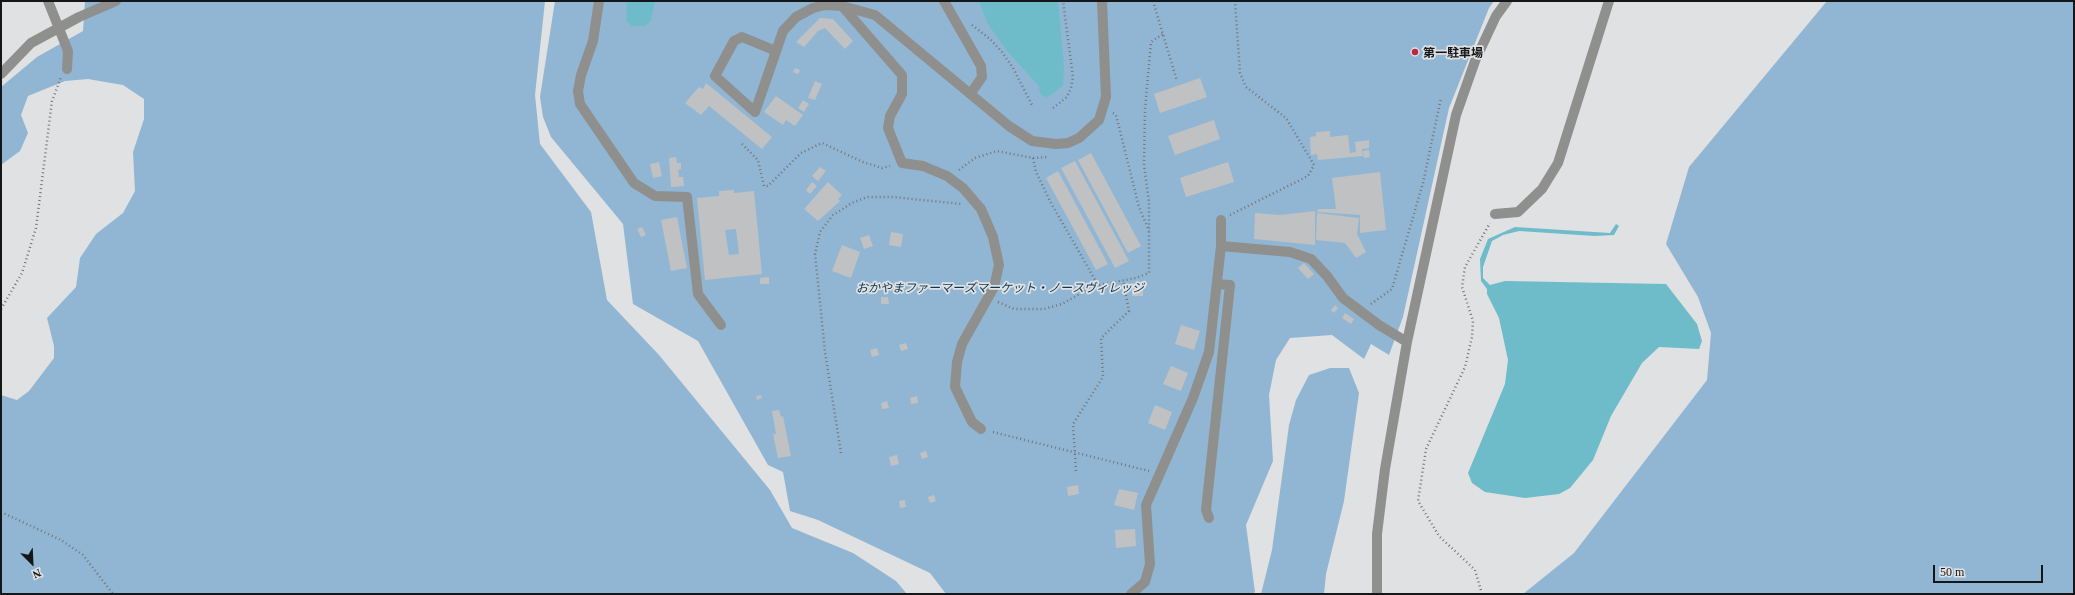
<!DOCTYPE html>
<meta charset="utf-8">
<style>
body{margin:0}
#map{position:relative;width:2075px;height:595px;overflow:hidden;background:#dfe1e3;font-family:Georgia,serif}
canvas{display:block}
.frame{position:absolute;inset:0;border:2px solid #151617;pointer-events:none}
.north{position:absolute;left:12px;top:543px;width:40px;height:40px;-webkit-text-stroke:3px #dfe1e3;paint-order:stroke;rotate:156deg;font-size:11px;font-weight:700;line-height:16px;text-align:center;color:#151617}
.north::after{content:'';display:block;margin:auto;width:14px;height:18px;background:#151617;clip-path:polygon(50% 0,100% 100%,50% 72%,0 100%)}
.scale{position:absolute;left:1933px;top:565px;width:110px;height:18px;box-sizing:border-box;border:2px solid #151617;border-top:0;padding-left:5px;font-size:12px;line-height:14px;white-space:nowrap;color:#151617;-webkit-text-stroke:3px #dfe1e3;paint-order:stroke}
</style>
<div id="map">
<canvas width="2075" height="595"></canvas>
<div class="frame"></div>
<div class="north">N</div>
<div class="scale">50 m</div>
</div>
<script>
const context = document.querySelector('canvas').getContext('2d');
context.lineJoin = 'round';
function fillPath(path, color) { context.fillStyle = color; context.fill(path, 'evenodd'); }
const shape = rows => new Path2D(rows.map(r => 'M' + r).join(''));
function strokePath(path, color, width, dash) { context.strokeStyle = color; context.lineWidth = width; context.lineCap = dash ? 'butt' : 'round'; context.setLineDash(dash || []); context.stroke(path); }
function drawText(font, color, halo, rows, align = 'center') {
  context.font = font + ' Georgia,"Noto Sans JP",serif'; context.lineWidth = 3.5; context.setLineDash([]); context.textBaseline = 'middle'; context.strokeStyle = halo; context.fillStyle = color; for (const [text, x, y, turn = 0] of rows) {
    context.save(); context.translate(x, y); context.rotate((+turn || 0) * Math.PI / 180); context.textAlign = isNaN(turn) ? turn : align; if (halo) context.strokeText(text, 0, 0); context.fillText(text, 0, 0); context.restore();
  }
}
fillPath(shape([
 [85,1,545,1,535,95,540,144,591,212,607,300,659,355,770,490,792,528,853,553,896,581,907,594,1,594,1,395,17,400,29,391,54,358,54,346,47,318,76,287,80,258,96,234,123,213,135,191,133,152,144,119,144,99,123,85,88,79,65,81,28,96,21,115,28,133,20,151,1,165,1,87,37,57,83,31],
 [555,1,1494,1,1489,8,1449,108,1403,317,1389,355,1371,344,1364,359,1332,335,1290,338,1276,360,1269,395,1273,461,1246,525,1255,592,1253,594,946,594,930,573,818,520,790,511,783,472,768,465,698,341,633,304,623,224,551,137,543,117,540,97],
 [1827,1,2074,1,2074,594,1523,594,1574,553,1707,380,1711,333,1698,297,1666,244,1689,167],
 [1330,368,1349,368,1359,393,1344,501,1326,574,1324,594,1261,594,1272,550,1289,425,1296,400,1309,375]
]), '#91b6d3');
fillPath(shape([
 [627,1,655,1,651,21,645,26,632,26,626,21],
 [979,1,1058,1,1064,65,1063,85,1054,93,1047,97,1041,95,1038,85,1007,51,988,24],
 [1616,224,1619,226,1614,235,1595,236,1519,231,1503,235,1492,241,1483,267,1483,278,1490,285,1505,281,1666,284,1697,324,1702,341,1699,349,1659,347,1642,363,1611,416,1593,460,1570,488,1559,494,1525,498,1485,492,1472,483,1468,473,1505,384,1508,360,1499,318,1487,294,1487,289,1481,281,1480,259,1488,239,1515,227,1610,233]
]), '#6ebcc9');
fillPath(shape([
 [820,18,833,19,853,41,845,49,825,28,818,31,804,47,796,42],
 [795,68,800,70,798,74,793,72],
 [1200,78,1207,97,1160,113,1154,94],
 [815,81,822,84,815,100,808,98],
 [706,83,772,137,762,149,709,106,701,115,685,103,699,87,703,89],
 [776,96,803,115,795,126,786,120,783,125,764,112],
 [803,100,809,104,804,112,798,108],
 [1214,120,1220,139,1175,155,1168,136],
 [1330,131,1330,137,1348,135,1350,153,1356,152,1355,142,1369,140,1369,148,1362,149,1363,156,1318,160,1317,154,1311,155,1310,137,1316,136,1316,132],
 [1369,150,1370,157,1364,158,1363,151],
 [1091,153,1141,246,1128,253,1078,160],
 [676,157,677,163,681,163,681,169,678,170,679,177,683,177,684,186,671,187,669,158],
 [1075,161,1129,261,1115,268,1061,168],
 [659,162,662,176,653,178,650,164],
 [1228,162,1234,182,1186,197,1180,178],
 [820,167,826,171,818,181,812,176],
 [1058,171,1108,264,1096,270,1046,178],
 [1380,172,1386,230,1360,233,1360,215,1317,212,1318,209,1336,209,1332,178],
 [812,182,817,186,810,194,806,190],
 [828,182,842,195,838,199,840,201,818,221,804,209],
 [734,190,734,193,754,191,762,274,705,280,697,198,719,196,719,191],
 [736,229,739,254,729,255,725,230],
 [1315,211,1315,245,1254,239,1255,213,1280,215],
 [1317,213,1359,218,1357,234,1366,252,1356,258,1345,243,1316,240],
 [677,217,687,268,671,271,661,220],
 [642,227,646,235,641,237,637,229],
 [891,232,903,234,901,247,889,245],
 [869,235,873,246,864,249,860,238],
 [842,245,860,252,851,278,832,271],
 [1304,263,1314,274,1308,279,1298,268],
 [769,277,769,284,760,284,760,278],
 [1132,283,1143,283,1143,296,1132,296],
 [881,297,888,297,889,304,881,304],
 [1335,305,1338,308,1334,313,1331,310],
 [1345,313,1354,319,1351,324,1342,318],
 [1181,325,1200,331,1194,350,1175,344],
 [906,343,908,349,901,351,899,345],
 [877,348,879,355,872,357,870,350],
 [1171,366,1188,373,1181,391,1163,384],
 [761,395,762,398,757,400,756,396],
 [917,396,918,403,911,404,910,398],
 [887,401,889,408,882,409,881,403],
 [1155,405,1172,412,1165,430,1148,423],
 [779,410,781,417,783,416,791,456,778,458,773,434,776,434,772,411],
 [926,451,928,457,922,459,920,453],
 [897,455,899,464,891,466,889,457],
 [1078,485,1079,494,1068,496,1067,487],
 [1119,489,1138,493,1134,510,1114,505],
 [934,495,936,501,930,503,928,497],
 [905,500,906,507,900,508,899,501],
 [1135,529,1136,546,1116,548,1115,530]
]), '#c0c1c3');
strokePath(shape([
 [1153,1,1177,81],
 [972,25,990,39,1002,52,1013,68,1033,107],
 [1053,108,1067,97,1071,88,1073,77,1063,1],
 [1113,113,1116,115,1139,207,1149,231],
 [742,144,758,160,764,186,768,186,801,153,822,143,863,162,882,168,890,166],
 [1033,158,1036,172,1051,203,1098,285],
 [959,170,975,158,997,151,1033,158,1048,157],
 [1230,215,1308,176,1314,165,1286,118,1246,87,1240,73,1235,1],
 [998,302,1014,309,1044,309,1062,304,1094,286,1136,278,1149,273,1149,202,1144,165,1145,109,1151,42,1163,34],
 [1371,304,1392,289,1423,183,1441,98],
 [1,309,22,273,36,228,52,101,61,77],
 [993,432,1149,471],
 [841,453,825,352,815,254,820,232,833,215,852,203,867,197,893,197,961,204],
 [1076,471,1073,424,1103,377,1101,338,1129,311,1123,280],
 [1,512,61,540,83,555,113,594],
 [1482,594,1475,570,1439,536,1418,501,1426,449,1465,367,1472,337,1473,321,1462,287,1465,267,1490,223]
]), '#747577', 2.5, [1, 3]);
strokePath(shape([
 [48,1,68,51,67,69],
 [599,1,593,41,581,75,578,91,580,104,634,183,655,196,687,197,698,294,721,325],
 [944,1,981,66,982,77,971,93],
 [842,6,902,75,902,94,890,116,888,128,902,163,923,166,947,176,963,188,981,209,993,237,999,265,994,287,962,344,957,362,955,387,972,422,981,429],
 [776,51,742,37,734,41,715,76,755,112,783,31,796,17,813,8,825,5,842,6,875,15,1009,126,1032,141,1056,144,1068,143,1079,138,1099,120,1106,97,1102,1],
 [1,74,31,43,79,17,116,1],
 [1495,214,1518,212,1542,189,1558,163,1609,1],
 [1221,246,1290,252,1311,259,1327,276,1343,298,1379,325,1407,342],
 [1209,518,1206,510,1230,285,1217,284],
 [1131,594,1145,582,1150,564,1146,505,1193,398,1209,352,1221,246,1221,220],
 [1377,594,1377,534,1385,469,1407,342,1456,115,1475,61,1496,16,1507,1]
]), '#8f8f8e', 10);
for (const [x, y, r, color] of [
 [1415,52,4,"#ba293e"]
]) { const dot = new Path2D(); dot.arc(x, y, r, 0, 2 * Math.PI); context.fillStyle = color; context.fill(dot); strokePath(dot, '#dfe1e3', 1.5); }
drawText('bold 12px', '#151617', '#dfe1e3', [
 ["第一駐車場",1423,52]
], 'left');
drawText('italic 12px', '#0d3752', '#dfe1e3', [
 ["おかやまファーマーズマーケット・ノースヴィレッジ",1000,287]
]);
</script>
